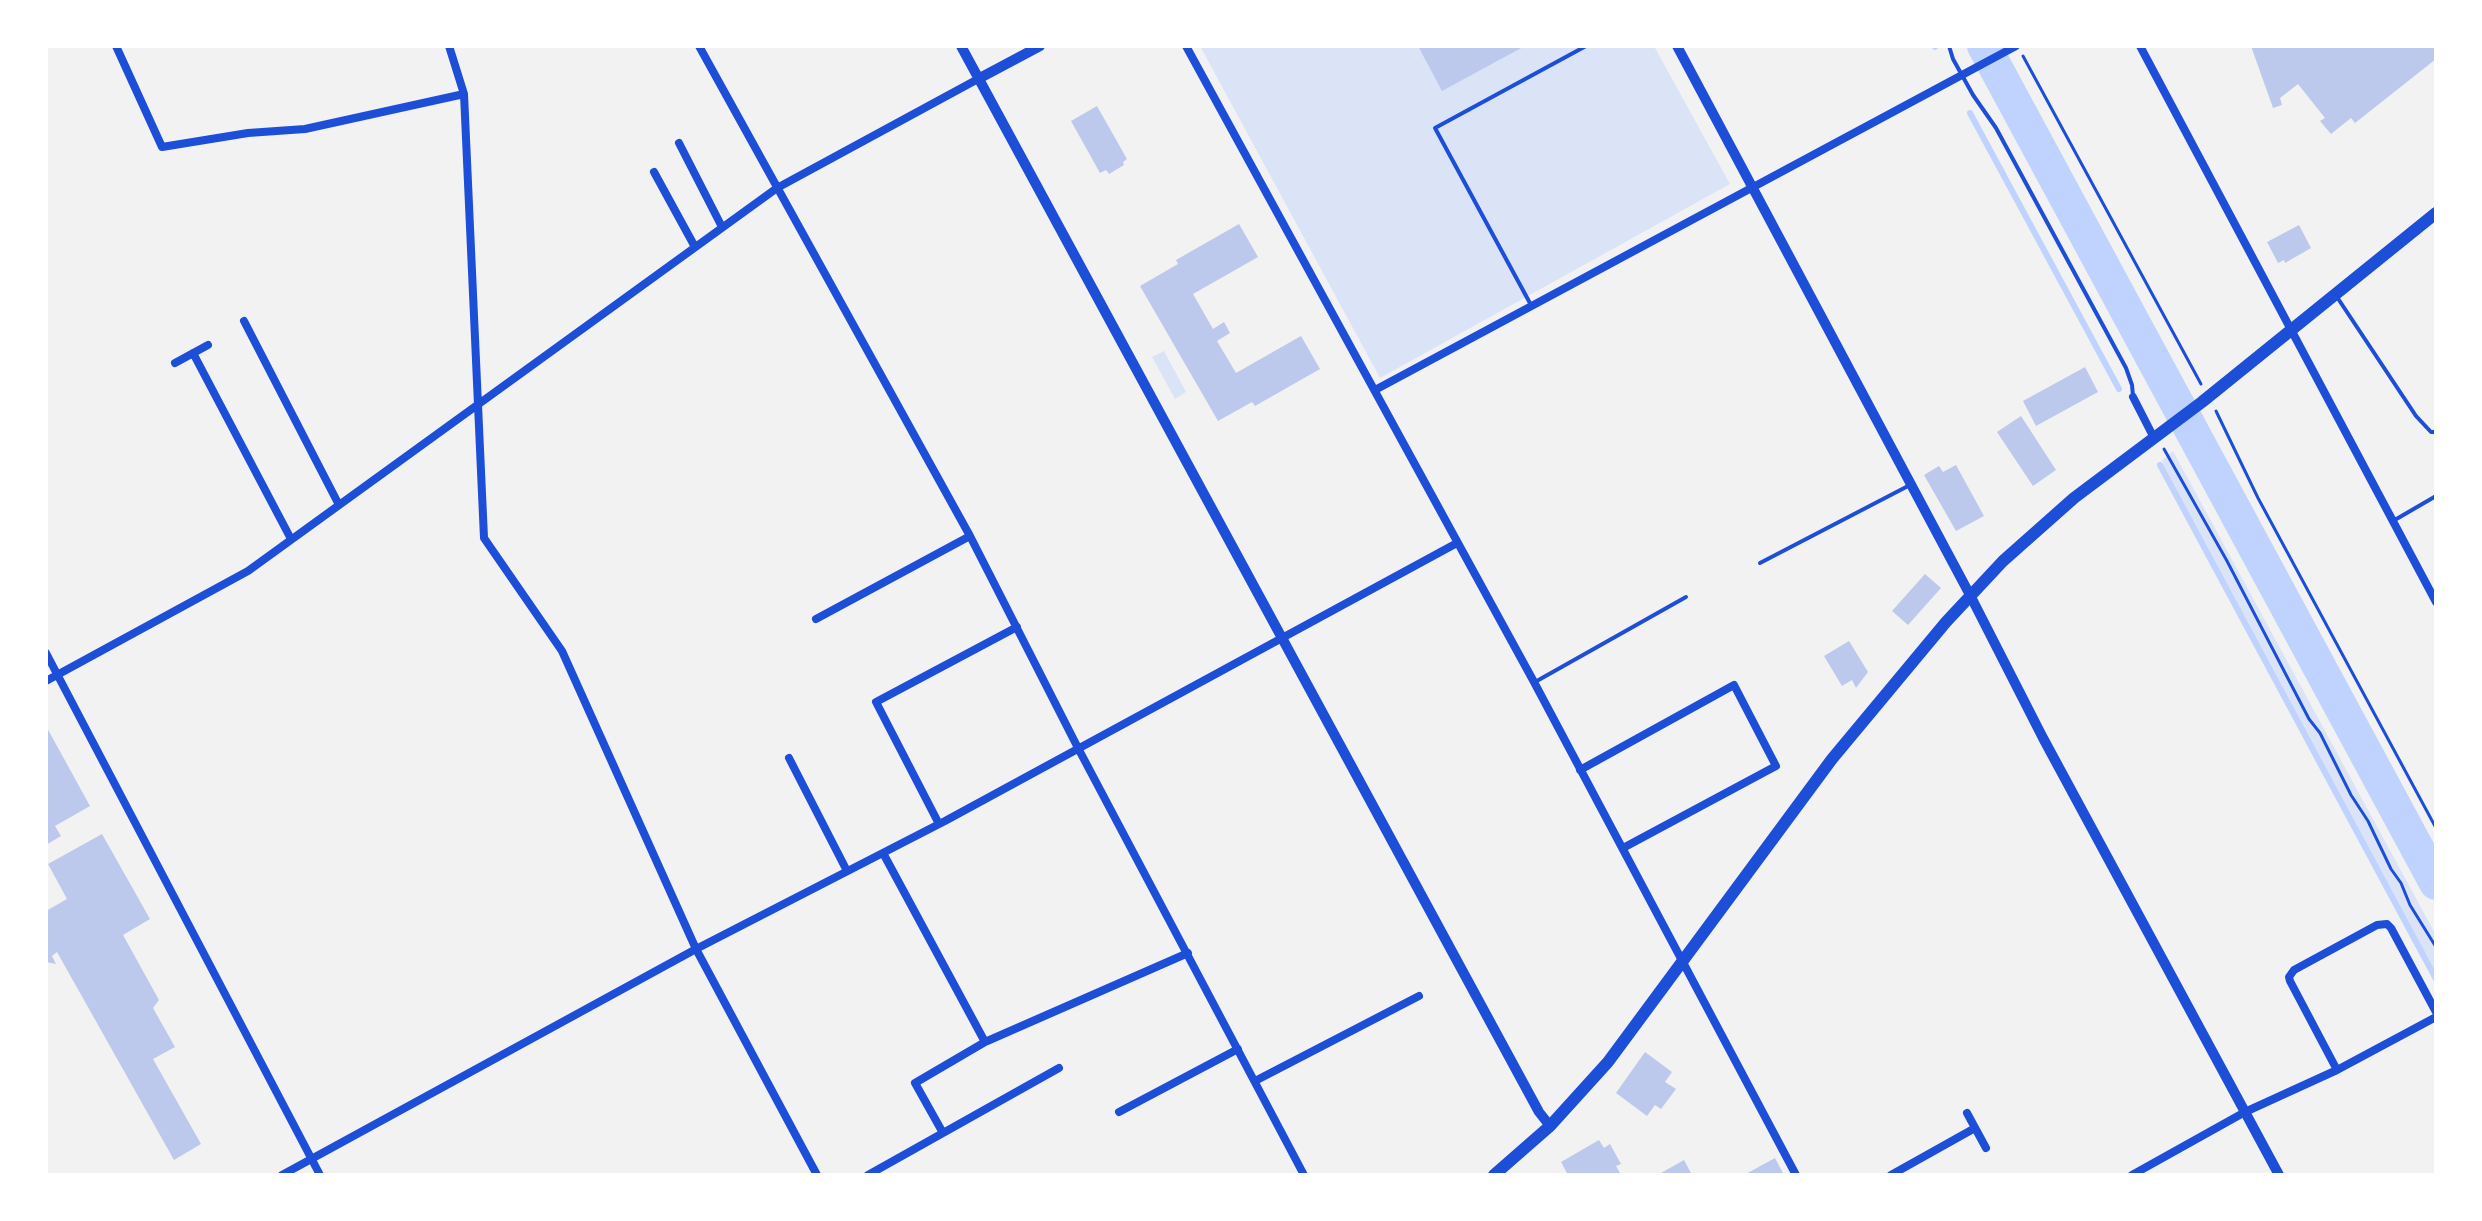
<!DOCTYPE html>
<style>
body{margin:0}
#map{position:relative;width:2482px;height:1221px;overflow:hidden;background:#f2f2f2;font-family:Roboto,sans-serif}
canvas{display:block}
.frame{position:absolute;inset:0;border:48px solid #fff;pointer-events:none}
</style>
<div id="map">
<canvas width="2482" height="1221"></canvas>
<div class="frame"></div>
</div>
<script>
const context = document.querySelector('canvas').getContext('2d');
context.lineJoin = 'round';
function fillPath(path, color) { context.fillStyle = color; context.fill(path, 'evenodd'); }
const shape = rows => new Path2D(rows.map(r => 'M' + r).join(''));
function strokePath(path, color, width, dash) { context.strokeStyle = color; context.lineWidth = width; context.lineCap = dash ? 'butt' : 'round'; context.setLineDash(dash || []); context.stroke(path); }
fillPath(shape([
 [1200,46,1654,46,1730,184,1380,378],
 [1164,351,1186,392,1175,399,1152,357],
 [2173,451,2436,935,2436,974,2165,470,2162,460]
]), '#dbe4f7');
strokePath(shape([
 [1934,46,1935,47],
 [1970,113,2119,389],
 [2160,465,2436,979]
]), '#bfd3fe', 6);
strokePath(shape([
 [1984,46,2436,883]
]), '#bfd3fe', 34);
fillPath(shape([
 [1418,46,1525,46,1442,91],
 [2251,46,2436,46,2436,59,2355,123,2351,118,2331,134,2320,121,2325,118,2298,84,2280,98,2282,105,2273,108],
 [1097,106,1127,159,1123,162,1124,165,1109,174,1106,170,1100,173,1071,121],
 [1239,224,1258,257,1193,294,1213,329,1224,322,1230,333,1217,341,1236,373,1301,336,1320,369,1255,406,1252,402,1218,421,1140,286,1178,264,1176,260],
 [2299,225,2311,248,2285,263,2284,260,2278,263,2267,242],
 [2085,367,2098,392,2036,426,2023,401],
 [2021,416,2056,470,2033,486,1997,432],
 [1956,465,1984,516,1956,531,1924,475,1939,466,1943,472],
 [1925,574,1941,588,1908,625,1892,611],
 [1849,641,1868,672,1856,688,1852,680,1842,686,1824,656],
 [46,726,90,806,55,826,61,836,46,845],
 [102,834,150,919,123,935,159,1000,153,1008,175,1047,153,1059,201,1144,174,1160,57,952,52,956,56,964,46,962,46,911,67,899,48,864],
 [1645,1052,1672,1072,1665,1082,1676,1089,1661,1109,1655,1105,1647,1116,1616,1093],
 [1599,1140,1604,1148,1610,1144,1621,1164,1616,1166,1621,1175,1568,1175,1561,1162],
 [1775,1158,1784,1175,1744,1175],
 [1684,1160,1692,1175,1662,1175,1661,1173]
]), '#bdc9ec');
strokePath(shape([
 [2023,56,2201,384],
 [2216,411,2258,498,2436,828],
 [2164,449,2227,561,2309,719,2320,733,2351,795,2368,821,2391,869,2401,883,2410,905,2436,947]
]), '#1d4ed8', 3);
strokePath(shape([
 [1949,46,1953,59,1973,95,1996,128,2126,368,2132,385,2133,396],
 [2337,297,2416,416,2431,432,2436,432],
 [1531,305,1435,128,1586,46],
 [2393,521,2436,496],
 [1760,563,1910,485],
 [1535,682,1686,597]
]), '#1d4ed8', 4);
strokePath(shape([
 [116,46,162,147,248,133,305,129,464,94],
 [449,46,464,94,484,538,562,651,696,949,817,1175],
 [699,46,970,536,1078,748,1304,1175],
 [1186,46,1534,682,1796,1175],
 [2140,46,2436,602],
 [679,143,722,227],
 [654,172,695,247],
 [244,321,339,505],
 [193,353,291,539],
 [175,363,208,345],
 [1375,390,2016,46],
 [2133,397,2154,438],
 [816,619,970,536],
 [46,653,320,1175],
 [46,681,248,571,777,188,978,79],
 [789,758,847,871],
 [1580,770,1734,685,1776,766,1623,848],
 [939,824,876,702,1017,627],
 [883,853,985,1042,915,1083,943,1133],
 [985,1042,1188,953],
 [2337,1070,2290,981,2289,977,2294,970,2377,925,2387,924,2391,928,2436,1012],
 [1255,1081,1419,996],
 [1119,1112,1238,1049],
 [1967,1113,1986,1148],
 [282,1175,696,949,945,821,1457,543],
 [868,1175,1059,1068],
 [1891,1175,1975,1128],
 [2132,1175,2245,1112,2337,1070,2436,1017]
]), '#1d4ed8', 8);
strokePath(shape([
 [961,46,1539,1112,1550,1126],
 [1677,46,1970,595,2043,738,2279,1175],
 [978,79,1040,46]
]), '#1d4ed8', 10);
strokePath(shape([
 [1494,1175,1550,1126,1608,1062,1832,759,1946,622,2003,561,2074,498,2202,402,2436,213]
]), '#1d4ed8', 12);
</script>
